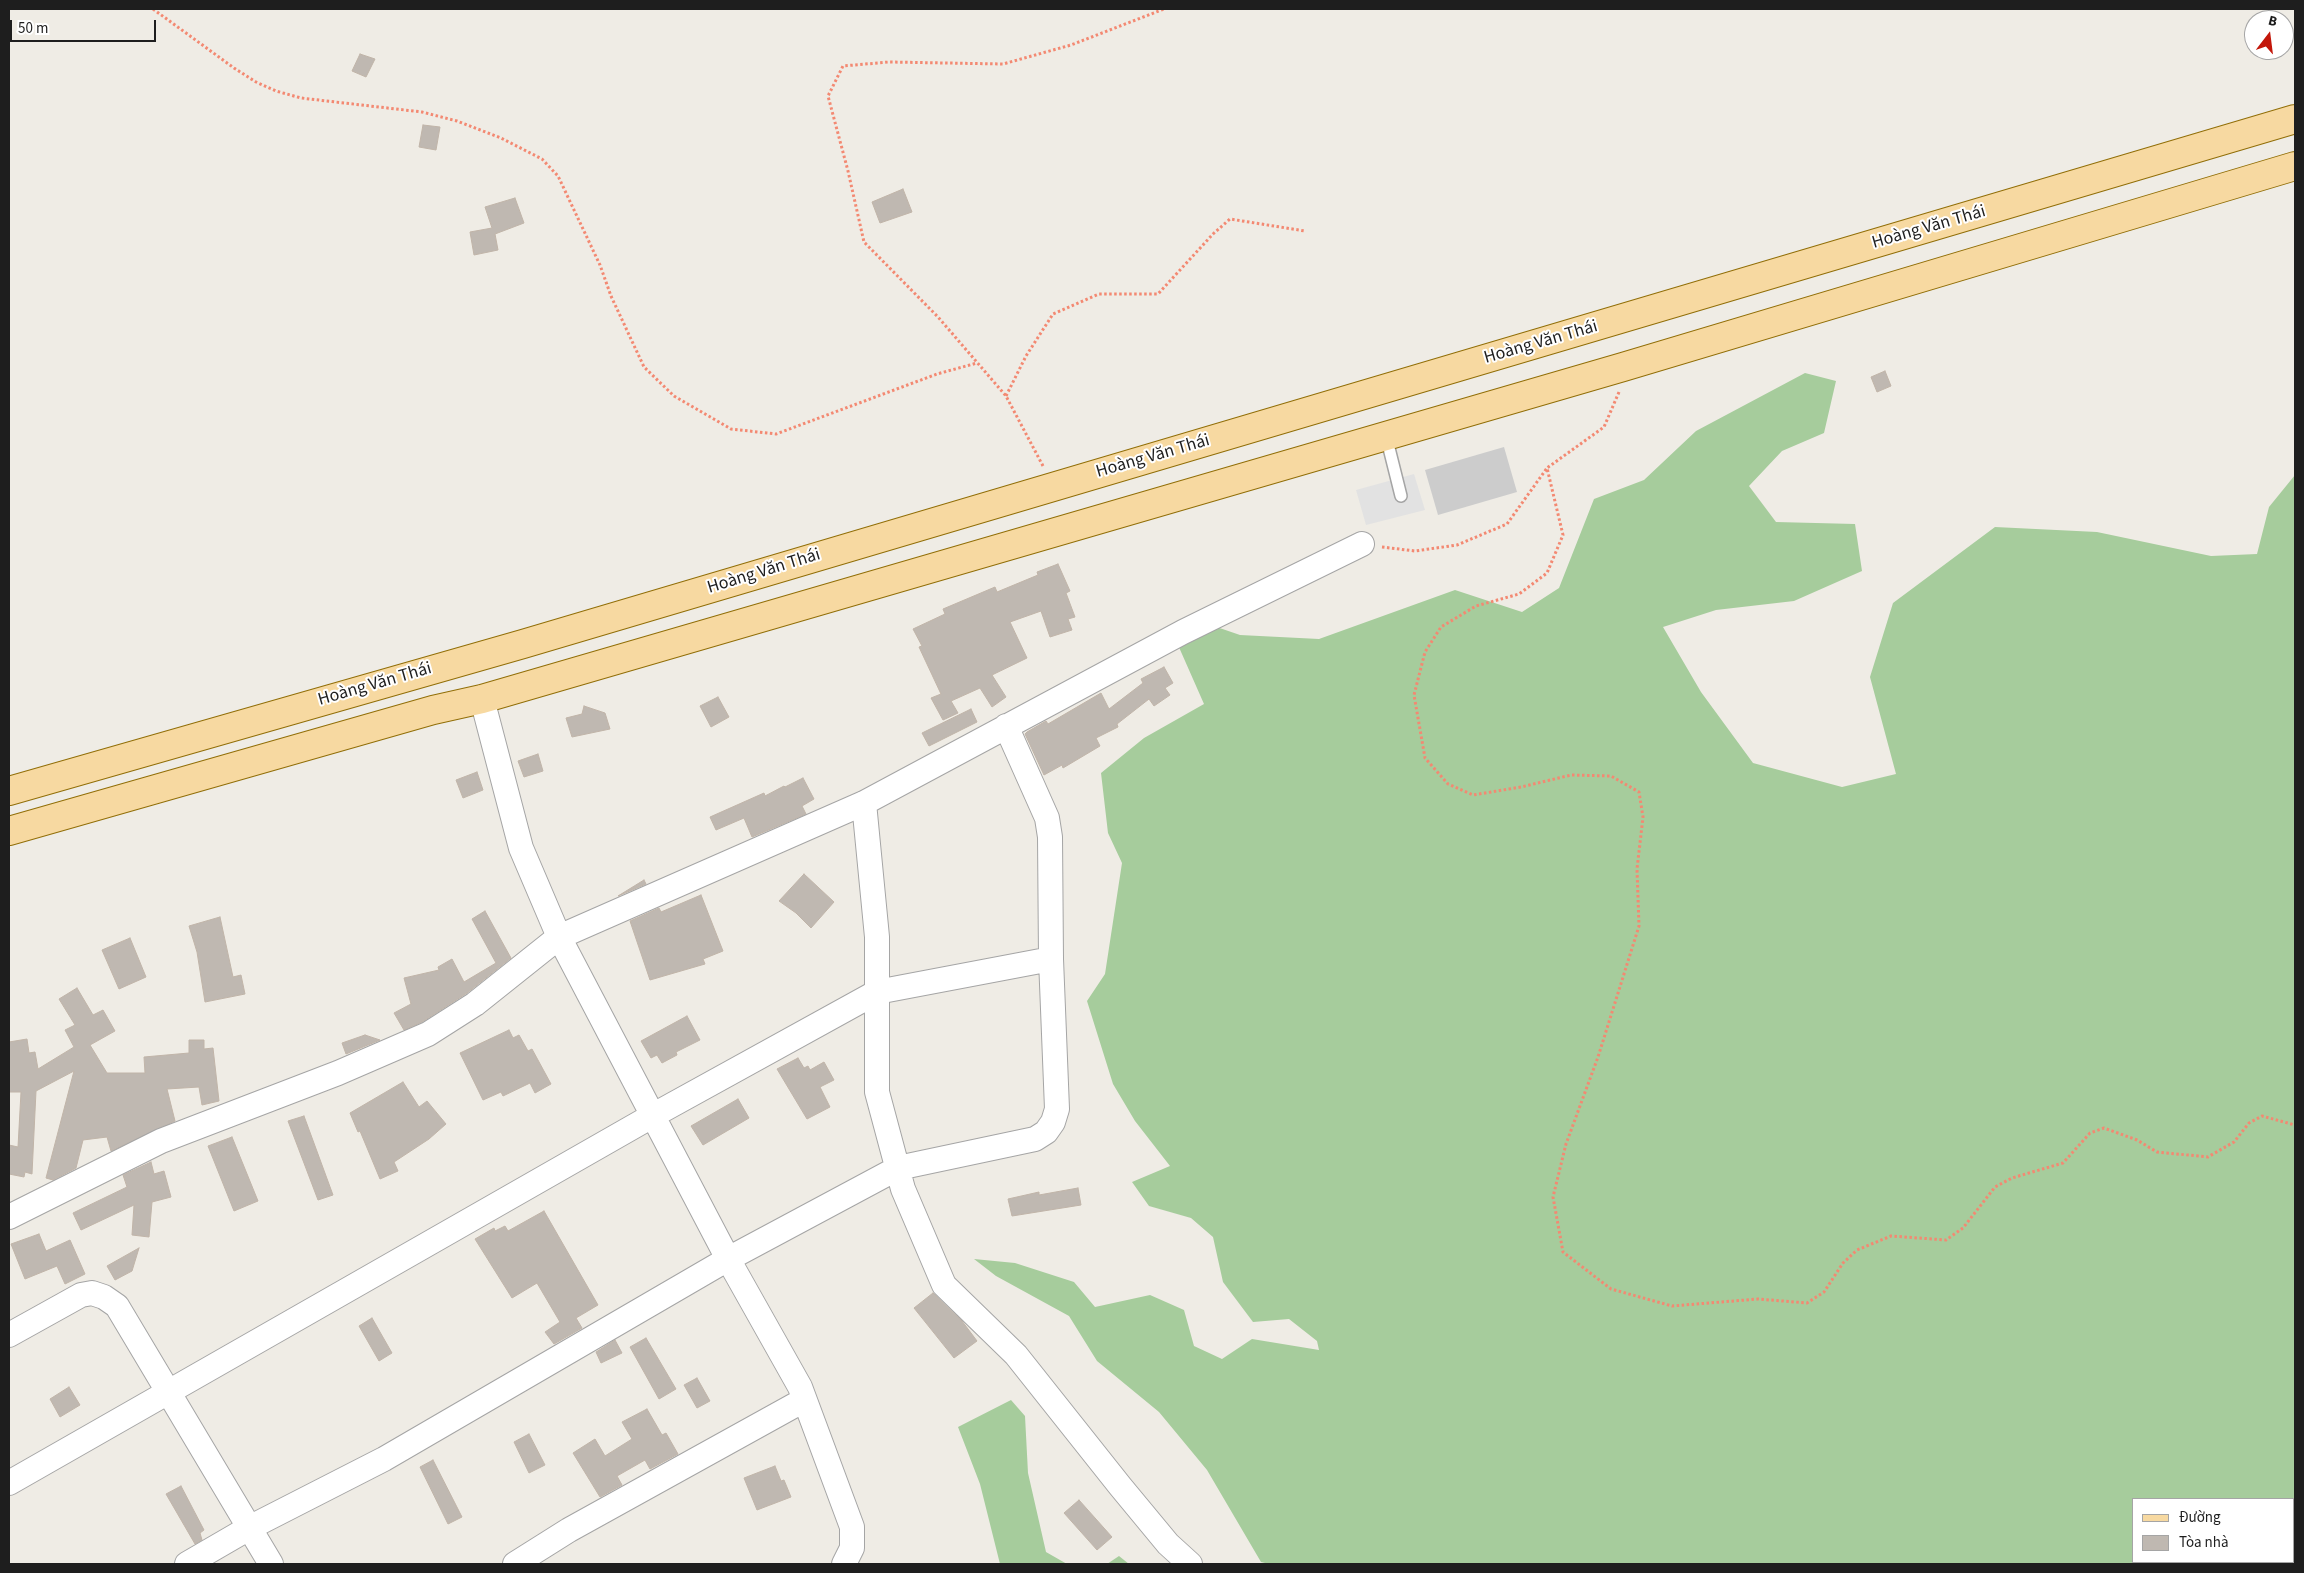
<!DOCTYPE html>
<meta charset="utf-8">
<style>
body{margin:0}
#map{position:relative;width:2304px;height:1573px;overflow:hidden;background:#efece5;font-family:"Source Sans 3",sans-serif}
canvas{display:block}
.frame{position:absolute;inset:0;border:10px solid #1e1e1e;pointer-events:none}
.legend{position:absolute;left:2132px;top:1498px;width:162px;height:65px;box-sizing:border-box;background:#fff;border:1px solid #a5a5a5;margin:0;padding:6px 9px;list-style:none;font-size:15px;color:#1e1e1e}
.legend li{display:flex;align-items:center;gap:10px;height:25px}
.legend b{width:25px;border:1px solid #a5a5a5}
.north{position:absolute;left:2244px;top:10px;width:50px;height:50px;box-sizing:border-box;background:#fff;border:1px solid #a5a5a5;border-radius:50%;rotate:15deg;font-size:14px;font-weight:700;line-height:20px;text-align:center;color:#1e1e1e}
.north::after{content:'';display:block;margin:auto;width:18px;height:22px;background:#c3170a;clip-path:polygon(50% 0,100% 100%,50% 72%,0 100%)}
.scale{position:absolute;left:10px;top:20px;width:146px;height:22px;box-sizing:border-box;border:2px solid #1e1e1e;border-top:0;padding-left:6px;font-size:15px;line-height:18px;white-space:nowrap;color:#1e1e1e;-webkit-text-stroke:4px #fff;paint-order:stroke}
</style>
<div id="map">
<canvas width="2304" height="1573"></canvas>
<div class="frame"></div>
<ul class="legend">
<li><b style="height:6px;background:#f7d9a1"></b>Đường</li>
<li><b style="height:14px;background:#bfb8b1"></b>Tòa nhà</li>
</ul>
<div class="north">B</div>
<div class="scale">50 m</div>
</div>
<script>
const context = document.querySelector('canvas').getContext('2d');
context.lineJoin = 'round';
function fillPath(path, color) { context.fillStyle = color; context.fill(path, 'evenodd'); }
const shape = rows => new Path2D(rows.map(r => 'M' + r).join(''));
function strokePath(path, color, width, dash) { context.strokeStyle = color; context.lineWidth = width; context.lineCap = dash ? 'butt' : 'round'; context.setLineDash(dash || []); context.stroke(path); }
function drawText(font, color, halo, rows, align = 'center') {
  context.font = font + ' "Source Sans 3",sans-serif'; context.lineWidth = 4; context.setLineDash([]); context.textBaseline = 'middle'; context.strokeStyle = halo; context.fillStyle = color; for (const [text, x, y, turn = 0] of rows) {
    context.save(); context.translate(x, y); context.rotate((+turn || 0) * Math.PI / 180); context.textAlign = isNaN(turn) ? turn : align; if (halo) context.strokeText(text, 0, 0); context.fillText(text, 0, 0); context.restore();
  }
}
fillPath(shape([
 [1504,447,1517,492,1438,515,1425,470]
]), '#ccc');
fillPath(shape([
 [1805,373,1836,381,1824,433,1782,451,1749,486,1776,522,1855,524,1862,571,1794,601,1716,610,1663,627,1701,692,1753,763,1842,787,1896,774,1870,677,1893,603,1995,527,2097,532,2211,556,2257,554,2269,507,2295,475,2295,1564,1269,1564,1261,1562,1207,1470,1159,1412,1097,1361,1069,1316,996,1276,974,1259,1015,1263,1074,1282,1095,1307,1150,1295,1184,1310,1194,1346,1222,1359,1252,1339,1319,1350,1317,1341,1289,1319,1253,1322,1223,1282,1213,1237,1191,1218,1149,1206,1132,1182,1170,1166,1135,1121,1113,1084,1087,1001,1105,974,1122,863,1108,833,1101,773,1144,738,1204,704,1178,645,1202,622,1240,635,1319,639,1455,590,1522,612,1559,588,1594,499,1644,480,1696,431],
 [2133,1499,2293,1499,2293,1562,2133,1562],
 [1011,1400,1025,1416,1028,1473,1046,1552,1067,1564,1000,1564,980,1484,958,1427],
 [1119,1556,1129,1564,1107,1564]
]), '#a6cc9c');
fillPath(shape([
 [1414,474,1425,510,1366,525,1356,490]
]), '#e2e2e2');
const building = shape([
 [360,54,375,59,366,77,352,71,360,54],
 [423,125,440,127,436,150,419,147,423,125],
 [903,189,912,212,880,223,872,202,903,189],
 [515,198,524,223,495,234,498,250,474,255,470,232,492,228,485,207,515,198],
 [1885,371,1891,386,1877,392,1871,377,1885,371],
 [1058,564,1070,591,1066,593,1075,617,1068,619,1072,630,1050,637,1041,611,1010,622,1027,658,992,675,1006,697,992,707,980,688,951,701,958,713,943,720,931,698,941,694,919,647,922,646,913,629,945,614,943,609,995,587,997,592,1038,575,1037,572,1058,564],
 [1164,667,1173,683,1165,688,1170,695,1154,706,1149,699,1117,724,1118,727,1096,738,1100,746,1063,768,1062,765,1044,775,1025,734,1027,732,1046,721,1048,724,1101,693,1109,709,1143,683,1141,679,1164,667],
 [718,697,729,717,711,727,700,706,718,697],
 [584,706,605,713,610,729,572,737,566,718,582,714,584,706],
 [971,709,977,722,929,746,922,733,971,709],
 [538,754,543,771,524,777,518,761,538,754],
 [477,772,483,790,463,798,456,780,477,772],
 [803,778,814,799,802,806,806,814,752,837,744,818,716,830,710,817,764,793,765,796,784,786,785,787,803,778],
 [804,874,834,902,811,928,796,913,779,901,804,874],
 [644,880,646,884,618,896,644,880],
 [701,895,723,951,703,959,705,964,650,980,630,921,659,908,661,912,701,895],
 [485,911,511,958,467,993,422,1022,404,1030,394,1013,411,1004,404,978,439,970,438,967,452,959,464,982,496,963,472,919,485,911],
 [220,917,233,977,241,975,245,994,205,1002,197,952,189,926,220,917],
 [130,938,146,977,119,989,102,950,130,938],
 [77,988,93,1015,103,1010,115,1031,90,1045,107,1073,145,1073,144,1057,189,1053,189,1040,204,1040,204,1049,213,1048,219,1101,202,1105,199,1087,167,1089,175,1121,111,1151,107,1137,83,1140,76,1168,53,1180,46,1178,74,1071,36,1091,32,1174,25,1172,24,1177,9,1174,9,1145,18,1147,21,1092,9,1092,9,1042,27,1039,29,1053,35,1052,38,1069,74,1047,65,1030,75,1025,59,999,77,988],
 [687,1016,700,1040,676,1052,677,1055,662,1063,657,1055,651,1058,641,1041,687,1016],
 [509,1030,513,1038,519,1035,528,1051,532,1049,551,1084,535,1093,530,1083,503,1096,501,1092,483,1100,460,1053,509,1030],
 [365,1035,380,1040,346,1054,342,1043,365,1035],
 [798,1058,804,1068,808,1066,810,1070,824,1062,834,1080,820,1087,830,1107,807,1119,777,1069,798,1058],
 [403,1082,419,1107,427,1101,446,1124,429,1139,394,1162,398,1171,380,1179,360,1131,358,1132,350,1113,403,1082],
 [738,1099,749,1118,703,1145,691,1126,738,1099],
 [304,1116,333,1195,318,1200,288,1121,304,1116],
 [232,1137,258,1201,234,1211,208,1146,232,1137],
 [151,1162,154,1174,164,1171,171,1197,152,1202,149,1237,132,1235,134,1205,81,1230,73,1213,127,1187,123,1175,151,1162],
 [1078,1188,1081,1205,1012,1216,1008,1199,1039,1192,1039,1195,1078,1188],
 [544,1211,598,1305,576,1318,582,1328,554,1344,545,1332,560,1322,537,1283,512,1298,475,1239,494,1228,495,1231,505,1226,508,1231,544,1211],
 [39,1234,46,1251,70,1240,85,1274,65,1284,57,1266,25,1279,11,1244,39,1234],
 [139,1248,132,1271,115,1280,107,1266,139,1248],
 [933,1293,962,1321,977,1341,954,1358,914,1308,933,1293],
 [372,1318,392,1353,379,1361,359,1326,372,1318],
 [646,1338,676,1389,659,1399,630,1347,646,1338],
 [615,1340,622,1353,601,1363,596,1352,615,1340],
 [697,1378,710,1401,697,1408,684,1385,697,1378],
 [69,1387,80,1405,60,1417,50,1399,69,1387],
 [647,1409,662,1435,666,1433,678,1454,650,1469,645,1460,617,1476,622,1485,600,1497,573,1453,595,1439,605,1456,632,1439,622,1422,647,1409],
 [529,1434,545,1465,529,1473,514,1442,529,1434],
 [433,1460,462,1517,448,1524,420,1467,433,1460],
 [775,1466,781,1481,784,1480,791,1497,757,1510,744,1478,775,1466],
 [181,1486,204,1530,200,1533,202,1540,195,1544,166,1494,181,1486],
 [1079,1500,1112,1537,1097,1550,1064,1513,1079,1500]
]);
fillPath(building, '#bfb8b1');
strokePath(building, '#c0b4a8', 1);
const lane = shape([
 [1386,436,1401,496]
]);
const street = shape([
 [482,699,521,848,559,937,728,1259,800,1387,852,1527,852,1548,844,1564],
 [864,803,877,937,877,1092,903,1189,944,1285,1016,1355,1120,1486,1168,1544,1190,1564],
 [9,1217,161,1141,338,1073,428,1034,475,1004,559,937,864,803,1183,632,1362,544],
 [9,1335,81,1295,92,1293,104,1297,117,1306,271,1564],
 [9,1483,652,1116,877,992,1051,959],
 [187,1564,249,1528,384,1459,728,1259,898,1168,1035,1139,1046,1132,1053,1122,1057,1109,1051,959,1050,837,1047,818,1006,726],
 [515,1564,569,1530,804,1400]
]);
const primary = shape([
 [9,791,523,644,2295,119],
 [9,831,433,710,482,699,1623,367,2295,166]
]);
strokePath(lane, '#a5a5a5', 14);
strokePath(street, '#a5a5a5', 26);
strokePath(primary, '#916e07', 30);
strokePath(shape([
 [153,9,234,68,256,82,276,91,301,98,422,112,457,121,501,138,542,159,558,176,600,265,611,296,644,367,674,396,731,429,776,434,937,374,977,363],
 [1619,392,1604,427,1547,468,1563,535,1547,573,1519,594,1476,606,1441,627,1425,652,1414,695,1425,758,1448,784,1473,795,1521,787,1571,775,1611,776,1639,792,1643,817,1637,869,1639,926,1598,1057,1566,1144,1553,1197,1563,1252,1611,1289,1672,1306,1758,1299,1807,1303,1824,1292,1843,1263,1857,1250,1891,1236,1946,1240,1963,1228,1995,1187,2012,1178,2063,1163,2090,1133,2104,1128,2137,1140,2157,1152,2208,1157,2234,1142,2249,1123,2262,1116,2295,1125],
 [1006,396,1026,356,1053,314,1099,294,1158,294,1213,234,1230,219,1305,231],
 [1043,466,1006,396,938,317,864,242,848,171,828,96,843,66,889,62,1003,64,1071,45,1164,9],
 [1382,547,1415,551,1457,545,1507,524,1547,468]
]), '#f38972', 3, [2.5, 2.5]);
strokePath(lane, '#fff', 11);
strokePath(street, '#fff', 24);
strokePath(primary, '#f7d9a1', 28);
drawText('18px', '#1e1e1e', '#fff', [
 ["Hoàng Văn Thái",1929,228,-16],
 ["Hoàng Văn Thái",1541,343,-16],
 ["Hoàng Văn Thái",1153,457,-16],
 ["Hoàng Văn Thái",764,572,-17],
 ["Hoàng Văn Thái",375,685,-16]
]);
</script>
